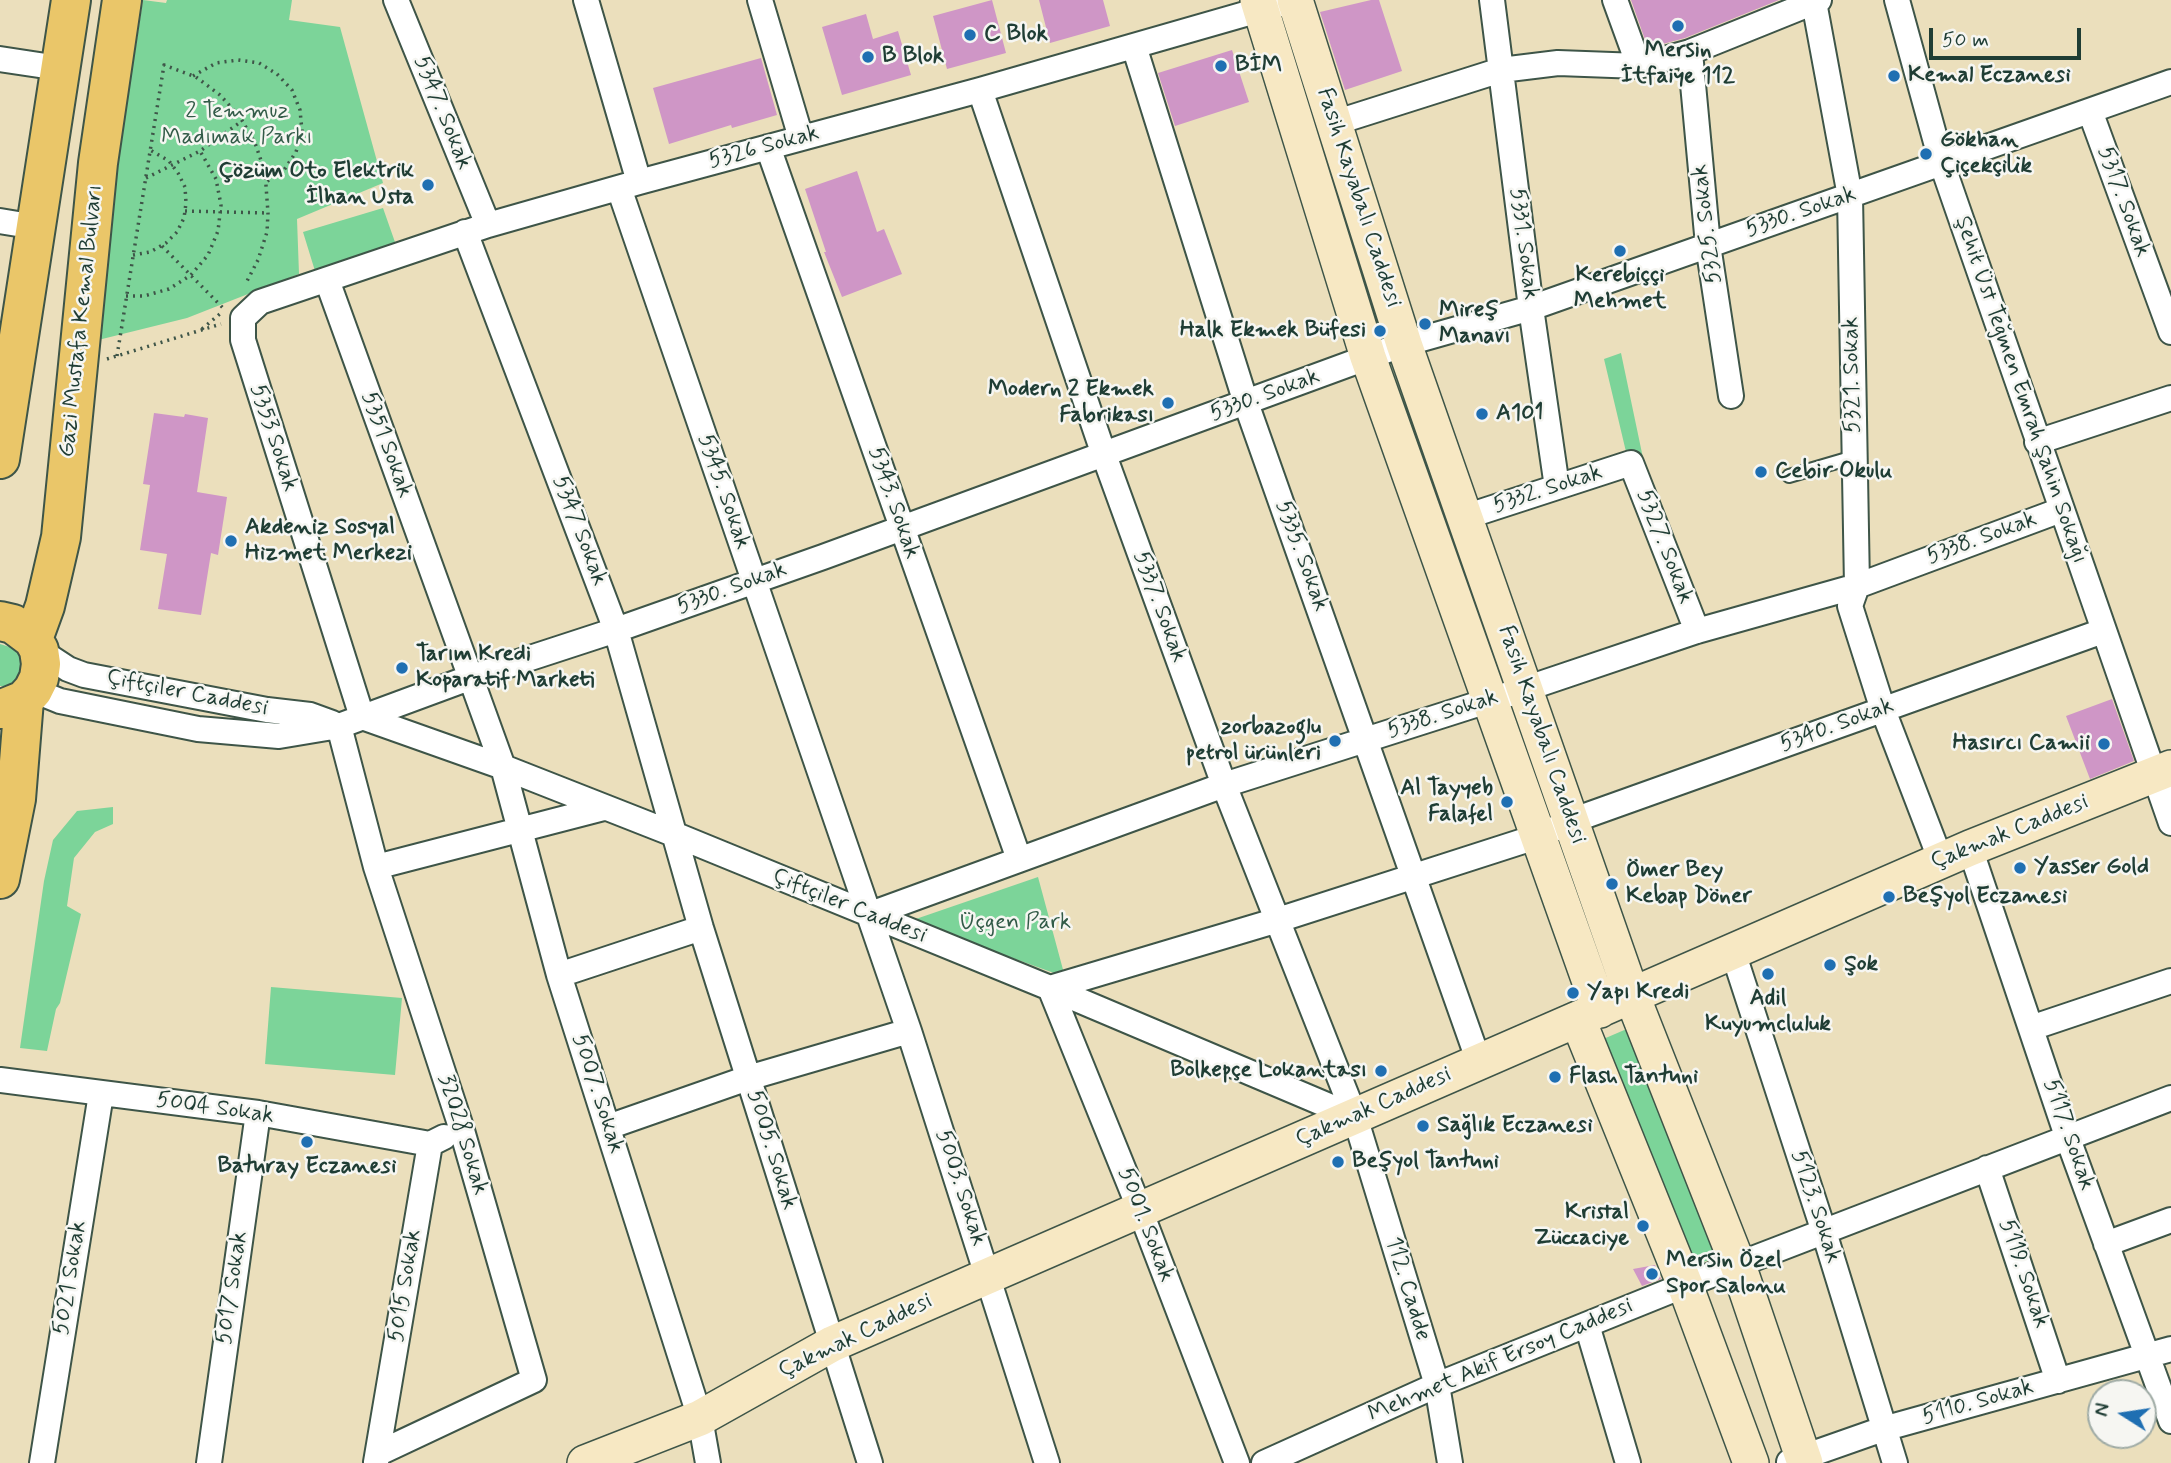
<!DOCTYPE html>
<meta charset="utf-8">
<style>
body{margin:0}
#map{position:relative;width:2171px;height:1463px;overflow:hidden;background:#ebdfbc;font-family:Mynerve,sans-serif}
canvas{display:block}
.north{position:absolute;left:2087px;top:1379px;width:70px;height:70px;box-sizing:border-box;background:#f6f6f2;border:2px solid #a0aca6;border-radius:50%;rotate:282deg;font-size:19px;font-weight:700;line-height:28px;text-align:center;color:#1f3d34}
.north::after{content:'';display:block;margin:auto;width:24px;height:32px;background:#1f6fb2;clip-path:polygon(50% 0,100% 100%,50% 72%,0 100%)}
.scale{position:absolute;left:1929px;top:28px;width:152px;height:32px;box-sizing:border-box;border:4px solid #1f3d34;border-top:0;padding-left:9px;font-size:21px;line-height:24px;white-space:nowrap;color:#1f3d34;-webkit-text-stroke:5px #f6f6f2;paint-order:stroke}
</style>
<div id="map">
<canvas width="2171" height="1463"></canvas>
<div class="north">N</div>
<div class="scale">50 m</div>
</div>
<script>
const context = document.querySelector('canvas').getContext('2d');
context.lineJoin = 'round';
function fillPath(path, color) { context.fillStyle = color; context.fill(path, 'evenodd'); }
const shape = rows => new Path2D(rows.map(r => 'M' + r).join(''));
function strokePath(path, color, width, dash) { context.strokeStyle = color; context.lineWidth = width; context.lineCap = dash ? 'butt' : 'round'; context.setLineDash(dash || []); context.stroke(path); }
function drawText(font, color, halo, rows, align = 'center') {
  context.font = font + ' Mynerve,sans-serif'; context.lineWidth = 5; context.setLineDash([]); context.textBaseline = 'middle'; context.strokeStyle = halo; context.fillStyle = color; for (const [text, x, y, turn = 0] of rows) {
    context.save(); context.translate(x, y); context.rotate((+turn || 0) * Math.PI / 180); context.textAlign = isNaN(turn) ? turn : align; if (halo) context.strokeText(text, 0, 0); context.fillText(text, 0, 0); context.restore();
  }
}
fillPath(shape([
 [143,0,166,3,167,0,292,0,289,20,340,27,383,183,297,219,299,274,187,318,90,342],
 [383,208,396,245,315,271,303,232],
 [1621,353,1643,458,1627,456,1604,359],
 [0,644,13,648,18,653,23,665,19,678,7,686,0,686],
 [113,807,113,824,95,832,74,858,67,906,81,914,60,1003,56,1009,47,1051,20,1048,44,881,53,840,77,811],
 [1038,877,1065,977,910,921],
 [271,987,402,998,395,1075,265,1064],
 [1636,1025,1726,1253,1686,1269,1594,1043]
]), '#7cd499');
fillPath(shape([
 [992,0,1006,53,947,69,933,16],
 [1039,0,1103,0,1110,26,1050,43],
 [1371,0,1379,0,1402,71,1345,90,1320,12],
 [1631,0,1779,0,1685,38,1648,48],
 [866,14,873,39,898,31,911,75,842,95,822,27],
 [1232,50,1249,102,1175,126,1158,73],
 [761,58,777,115,732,128,731,125,669,144,653,88],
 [857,171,877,232,884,229,902,274,842,297,824,252,826,252,805,189],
 [154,413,184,417,185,414,208,418,197,492,227,497,218,555,211,553,201,615,158,609,167,554,140,550,150,485,143,484],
 [2112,699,2134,761,2090,779,2066,716],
 [1655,1265,1661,1279,1642,1286,1633,1269]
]), '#cf96c6');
const lane = shape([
 [1789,476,1854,457]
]);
const street = shape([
 [396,0,488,225],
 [586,0,639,182],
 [760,0,801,138],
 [1492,0,1531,308,1557,487],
 [1615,0,1639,66],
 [1897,0,1942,164,2171,823],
 [1814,2,1850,196,1857,586,1850,606,1883,710,1941,861],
 [1134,46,1246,403,1479,1062],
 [1690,52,1708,245,1731,396],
 [0,59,59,68],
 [980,90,1104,455,1224,785,1355,1117,1437,1385,1450,1463],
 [2090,111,2171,332],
 [1334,123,1501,70,1558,63,1639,66,1690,52,1819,0],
 [768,147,1019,859],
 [619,188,909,1031,1047,1463],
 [0,221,36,227],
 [465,232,616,630,701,928,870,1463],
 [327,280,503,767,559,975,700,1418,708,1463],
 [2037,442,2171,398],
 [1465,517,1631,463,1697,631],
 [39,650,68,669,84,675,267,710,310,715,332,723],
 [33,690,60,701,198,729,279,736,339,726,469,678,616,630,823,557,1404,344,1531,308,2171,82],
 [362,717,243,340,243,318,260,302,488,225,639,182,980,90,1294,0],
 [362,717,503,767,676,835,1050,988,1355,1117],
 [339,726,376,867,461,1127,534,1380,379,1453],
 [1970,848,2067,1136,2171,1421],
 [376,867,604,808],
 [868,915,1224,785,1525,689,1697,631,1857,586,2061,510],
 [1733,952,1824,1232,1895,1463],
 [559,975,701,928],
 [1050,988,1278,920,1539,836,1571,821,2103,631],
 [1050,988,1140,1210,1237,1463],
 [2031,1028,2171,981],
 [0,1080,258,1113,430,1144],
 [608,1127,748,1078,909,1031],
 [1987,1168,2058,1381],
 [2106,1244,2171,1220],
 [1587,1325,1628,1463],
 [376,1462,430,1144,444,1137],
 [1789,1462,1883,1429,2171,1349],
 [42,1463,101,1094],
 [209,1463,258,1113],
 [1264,1463,1437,1385,1685,1285,2171,1098]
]);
const secondary = shape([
 [1258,0,1368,357,1600,1010],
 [1295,0,1404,344,1632,996,1738,1265,1805,1463],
 [1578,1020,1685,1285,1751,1463],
 [585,1463,700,1418,832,1344,1970,848,2171,768]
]);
const highway = shape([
 [0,459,71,0],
 [0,621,13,624,33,639,39,650,41,664,39,678,33,690,24,700,2,709],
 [33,639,45,606,61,537,98,163,122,0],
 [0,879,16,799,24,700]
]);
strokePath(lane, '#3e5548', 16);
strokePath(street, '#3e5548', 28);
strokePath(secondary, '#3e5548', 38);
strokePath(highway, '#3e5548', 42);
strokePath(shape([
 [193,76,216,63,238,60,259,63,277,74,292,90,300,110,302,131,296,152,284,170,266,182],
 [146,178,200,151,242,121],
 [185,211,268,213],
 [162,246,224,309],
 [133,255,150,252,166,243,177,232,184,218,186,203,185,187,178,173,169,161,150,150],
 [126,296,144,296,169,289,191,275,208,255,218,231,221,205,216,179,200,151],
 [202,329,221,313],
 [117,356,164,65,196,77,220,95,240,117,255,143,265,172,268,213,267,232,258,260,246,283],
 [107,359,221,324]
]), '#3e5548', 3.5, [2, 5]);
strokePath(lane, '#fff', 12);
strokePath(street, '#fff', 24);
strokePath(secondary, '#f7e8c3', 35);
strokePath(highway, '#eac669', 38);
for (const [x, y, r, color] of [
 [1678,26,7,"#1f6fb2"],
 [970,35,7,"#1f6fb2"],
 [868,57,7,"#1f6fb2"],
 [1221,66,7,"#1f6fb2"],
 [1894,76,7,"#1f6fb2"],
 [1926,154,7,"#1f6fb2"],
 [428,185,7,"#1f6fb2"],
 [1620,251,7,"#1f6fb2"],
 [1425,324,7,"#1f6fb2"],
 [1380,331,7,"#1f6fb2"],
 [1168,403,7,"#1f6fb2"],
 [1482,414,7,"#1f6fb2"],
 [1761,472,7,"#1f6fb2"],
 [231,541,7,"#1f6fb2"],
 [402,668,7,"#1f6fb2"],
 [1335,741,7,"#1f6fb2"],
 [2104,744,7,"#1f6fb2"],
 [1507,802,7,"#1f6fb2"],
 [2020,868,7,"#1f6fb2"],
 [1612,884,7,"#1f6fb2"],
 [1889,897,7,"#1f6fb2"],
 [1830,965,7,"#1f6fb2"],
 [1768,974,7,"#1f6fb2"],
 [1573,993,7,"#1f6fb2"],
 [1381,1071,7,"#1f6fb2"],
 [1555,1077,7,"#1f6fb2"],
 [1423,1126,7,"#1f6fb2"],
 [307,1142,7,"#1f6fb2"],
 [1338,1162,7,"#1f6fb2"],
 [1643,1226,7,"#1f6fb2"],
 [1652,1274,7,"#1f6fb2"]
]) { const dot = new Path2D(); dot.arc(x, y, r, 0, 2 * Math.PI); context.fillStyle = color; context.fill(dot); strokePath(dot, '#f6f6f2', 2.5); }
drawText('bold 23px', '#1f3d34', '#f6f6f2', [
 ["C Blok",984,35],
 ["Mersin",1678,51,"center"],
 ["İtfaiye 112",1678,77,"center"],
 ["B Blok",882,57],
 ["BİM",1235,66],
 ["Kemal Eczanesi",1908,76],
 ["Gökhan",1940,141],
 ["Çiçekçilik",1940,167],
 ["Çözüm Oto Elektrik",414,172,"right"],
 ["İlhan Usta",414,198,"right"],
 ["Kerebiççi",1620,276,"center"],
 ["Mehmet",1620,302,"center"],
 ["Mireş",1439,311],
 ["Manavı",1439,337],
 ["Halk Ekmek Büfesi",1366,331,"right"],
 ["Modern 2 Ekmek",1154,390,"right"],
 ["Fabrikası",1154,416,"right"],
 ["A101",1496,414],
 ["Cebir Okulu",1775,472],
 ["Akdeniz Sosyal",245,528],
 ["Hizmet Merkezi",245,554],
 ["Tarım Kredi",416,655],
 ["Koparatif Marketi",416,681],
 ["zorbazoglu",1321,728,"right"],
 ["petrol ürünleri",1321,754,"right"],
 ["Hasırcı Camii",2090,744,"right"],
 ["Al Tayyeb",1493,789,"right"],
 ["Falafel",1493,815,"right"],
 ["Yasser Gold",2034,868],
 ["Ömer Bey",1626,871],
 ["Kebap Döner",1626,897],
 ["Beşyol Eczanesi",1903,897],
 ["Şok",1844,965],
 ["Yapı Kredi",1587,993],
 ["Adil",1768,999,"center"],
 ["Kuyumcluluk",1768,1025,"center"],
 ["Bolkepçe Lokantası",1367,1071,"right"],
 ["Flash Tantuni",1569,1077],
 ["Sağlık Eczanesi",1437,1126],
 ["Beşyol Tantuni",1352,1162],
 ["Baturay Eczanesi",307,1167,"center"],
 ["Kristal",1629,1213,"right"],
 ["Züccaciye",1629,1239,"right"],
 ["Mersin Özel",1666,1261],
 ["Spor Salonu",1666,1287]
], 'left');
drawText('23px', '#325b48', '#f6f6f2', [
 ["2 Temmuz",237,112],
 ["Madımak Parkı",237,138],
 ["Üçgen Park",1015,923]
]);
drawText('23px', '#1f3d34', '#f6f6f2', [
 ["5347. Sokak",442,113,68],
 ["5326 Sokak",764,148,-15],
 ["Fasih Kayabalı Caddesi",1358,198,72],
 ["5317. Sokak",2123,202,70],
 ["5330. Sokak",1801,213,-19],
 ["5325. Sokak",1708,224,-97],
 ["5331. Sokak",1523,244,83],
 ["Gazi Mustafa Kemal Bulvarı",82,321,-84],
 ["5321. Sokak",1853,375,-91],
 ["Şehit Üst Teğmen Emrah Şahin Sokağı",2020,390,71],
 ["5330. Sokak",1265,396,-20],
 ["5353 Sokak",273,438,72],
 ["5351 Sokak",386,445,70],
 ["5332. Sokak",1548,490,-18],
 ["5345. Sokak",723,492,71],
 ["5343. Sokak",893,503,71],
 ["5347 Sokak",579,531,69],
 ["5338. Sokak",1982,539,-20],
 ["5327. Sokak",1664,547,69],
 ["5335. Sokak",1301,556,70],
 ["5330. Sokak",732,589,-20],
 ["5337. Sokak",1159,607,70],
 ["Çiftçiler Caddesi",187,694,11],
 ["5338. Sokak",1443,715,-18],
 ["5340. Sokak",1837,726,-20],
 ["Fasih Kayabalı Caddesi",1541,735,71],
 ["Çakmak Caddesi",2010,833,-22],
 ["Çiftçiler Caddesi",849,907,22],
 ["5007. Sokak",597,1094,72],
 ["Çakmak Caddesi",1374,1108,-24],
 ["5004 Sokak",215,1109,8],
 ["32028 Sokak",462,1135,73],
 ["5117. Sokak",2068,1135,71],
 ["5005. Sokak",771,1150,73],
 ["5003. Sokak",960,1188,72],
 ["5123. Sokak",1815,1207,72],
 ["5001. Sokak",1145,1225,69],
 ["5119. Sokak",2023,1274,71],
 ["5021 Sokak",71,1278,-81],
 ["5015 Sokak",406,1286,-81],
 ["5017 Sokak",233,1288,-82],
 ["112. Cadde",1407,1289,73],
 ["Çakmak Caddesi",856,1337,-26],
 ["Mehmet Akif Ersoy Caddesi",1501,1361,-23],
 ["5110. Sokak",1978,1403,-16]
]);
</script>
